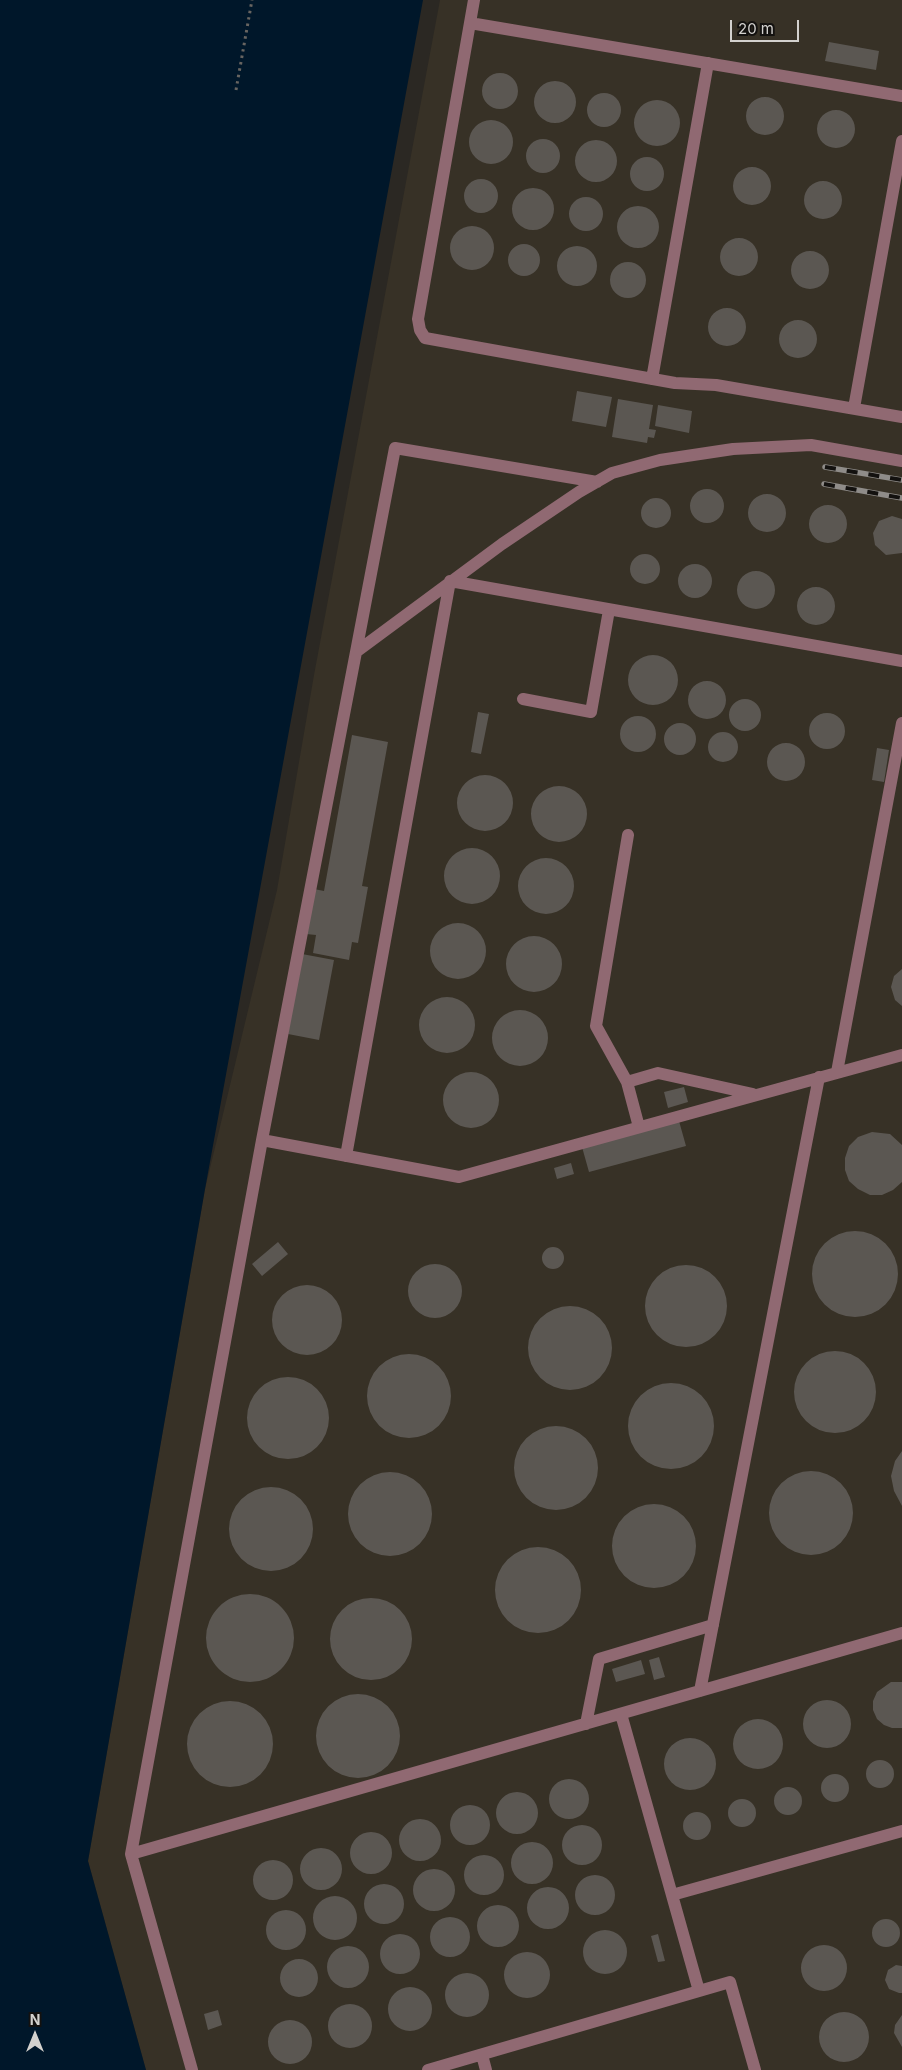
<!DOCTYPE html>
<style>
body{margin:0}
#map{position:relative;width:902px;height:2070px;overflow:hidden;background:#2b2823;font-family:Inter,sans-serif}
canvas{display:block}
.north{position:absolute;left:10px;top:2010px;width:50px;height:50px;-webkit-text-stroke:4px #13110f;paint-order:stroke;rotate:0deg;font-size:14px;font-weight:700;line-height:20px;text-align:center;color:#d3d1ce}
.north::after{content:'';display:block;margin:auto;width:18px;height:22px;background:#d3d1ce;clip-path:polygon(50% 0,100% 100%,50% 72%,0 100%)}
.scale{position:absolute;left:730px;top:20px;width:69px;height:22px;box-sizing:border-box;border:2px solid #d3d1ce;border-top:0;padding-left:6px;font-size:15px;line-height:18px;white-space:nowrap;color:#d3d1ce;-webkit-text-stroke:4px #13110f;paint-order:stroke}
</style>
<div id="map">
<canvas width="902" height="2070"></canvas>
<div class="north">N</div>
<div class="scale">20 m</div>
</div>
<script>
const context = document.querySelector('canvas').getContext('2d');
context.lineJoin = 'round';
function fillPath(path, color) { context.fillStyle = color; context.fill(path, 'evenodd'); }
const shape = rows => new Path2D(rows.map(r => 'M' + r).join(''));
function strokePath(path, color, width, dash) { context.strokeStyle = color; context.lineWidth = width; context.lineCap = dash ? 'butt' : 'round'; context.setLineDash(dash || []); context.stroke(path); }
fillPath(shape([
 [440,0,902,0,902,2070,146,2070,88,1861,205,1189,277,890,314,675]
]), '#373126');
fillPath(shape([
 [0,0,423,0,205,1189,88,1861,146,2070,0,2070]
]), '#00172a');
fillPath(shape([
 [829,42,879,51,876,70,825,61],
 '482 91a18 18 0 1 1 36 0a18 18 0 1 1-36 0Z',
 '534 102a21 21 0 1 1 42 0a21 21 0 1 1-42 0Z',
 '587 110a17 17 0 1 1 34 0a17 17 0 1 1-34 0Z',
 '746 116a19 19 0 1 1 38 0a19 19 0 1 1-38 0Z',
 '634 123a23 23 0 1 1 46 0a23 23 0 1 1-46 0Z',
 '817 129a19 19 0 1 1 38 0a19 19 0 1 1-38 0Z',
 '469 142a22 22 0 1 1 44 0a22 22 0 1 1-44 0Z',
 '526 156a17 17 0 1 1 34 0a17 17 0 1 1-34 0Z',
 '575 161a21 21 0 1 1 42 0a21 21 0 1 1-42 0Z',
 '630 174a17 17 0 1 1 34 0a17 17 0 1 1-34 0Z',
 '733 186a19 19 0 1 1 38 0a19 19 0 1 1-38 0Z',
 '464 196a17 17 0 1 1 34 0a17 17 0 1 1-34 0Z',
 '804 200a19 19 0 1 1 38 0a19 19 0 1 1-38 0Z',
 '512 209a21 21 0 1 1 42 0a21 21 0 1 1-42 0Z',
 '569 214a17 17 0 1 1 34 0a17 17 0 1 1-34 0Z',
 '617 227a21 21 0 1 1 42 0a21 21 0 1 1-42 0Z',
 '450 248a22 22 0 1 1 44 0a22 22 0 1 1-44 0Z',
 '720 257a19 19 0 1 1 38 0a19 19 0 1 1-38 0Z',
 '508 260a16 16 0 1 1 32 0a16 16 0 1 1-32 0Z',
 '557 266a20 20 0 1 1 40 0a20 20 0 1 1-40 0Z',
 '791 270a19 19 0 1 1 38 0a19 19 0 1 1-38 0Z',
 '610 280a18 18 0 1 1 36 0a18 18 0 1 1-36 0Z',
 '708 327a19 19 0 1 1 38 0a19 19 0 1 1-38 0Z',
 '779 339a19 19 0 1 1 38 0a19 19 0 1 1-38 0Z',
 [577,391,612,397,606,427,572,421],
 [618,399,653,405,649,429,656,430,654,438,648,437,647,443,612,437],
 [658,405,692,411,689,433,655,426],
 '690 506a17 17 0 1 1 34 0a17 17 0 1 1-34 0Z',
 '748 513a19 19 0 1 1 38 0a19 19 0 1 1-38 0Z',
 '641 513a15 15 0 1 1 30 0a15 15 0 1 1-30 0Z',
 '809 524a19 19 0 1 1 38 0a19 19 0 1 1-38 0Z',
 [892,516,902,519,902,553,886,555,875,545,873,533,879,521],
 '630 569a15 15 0 1 1 30 0a15 15 0 1 1-30 0Z',
 '678 581a17 17 0 1 1 34 0a17 17 0 1 1-34 0Z',
 '737 590a19 19 0 1 1 38 0a19 19 0 1 1-38 0Z',
 '797 606a19 19 0 1 1 38 0a19 19 0 1 1-38 0Z',
 '628 680a25 25 0 1 1 50 0a25 25 0 1 1-50 0Z',
 '688 700a19 19 0 1 1 38 0a19 19 0 1 1-38 0Z',
 '729 715a16 16 0 1 1 32 0a16 16 0 1 1-32 0Z',
 [478,712,489,714,481,754,471,752],
 '809 731a18 18 0 1 1 36 0a18 18 0 1 1-36 0Z',
 '620 734a18 18 0 1 1 36 0a18 18 0 1 1-36 0Z',
 '664 739a16 16 0 1 1 32 0a16 16 0 1 1-32 0Z',
 '708 747a15 15 0 1 1 30 0a15 15 0 1 1-30 0Z',
 [352,735,388,742,362,886,368,887,358,943,352,942,349,960,313,953,316,935,306,934,314,889,324,891],
 '767 762a19 19 0 1 1 38 0a19 19 0 1 1-38 0Z',
 [877,748,889,750,884,782,872,780],
 '457 803a28 28 0 1 1 56 0a28 28 0 1 1-56 0Z',
 '531 814a28 28 0 1 1 56 0a28 28 0 1 1-56 0Z',
 '444 876a28 28 0 1 1 56 0a28 28 0 1 1-56 0Z',
 '518 886a28 28 0 1 1 56 0a28 28 0 1 1-56 0Z',
 '430 951a28 28 0 1 1 56 0a28 28 0 1 1-56 0Z',
 '506 964a28 28 0 1 1 56 0a28 28 0 1 1-56 0Z',
 [302,954,334,960,319,1040,288,1034],
 [902,969,902,1006,895,1000,891,987,894,976],
 '419 1025a28 28 0 1 1 56 0a28 28 0 1 1-56 0Z',
 '492 1038a28 28 0 1 1 56 0a28 28 0 1 1-56 0Z',
 '443 1100a28 28 0 1 1 56 0a28 28 0 1 1-56 0Z',
 [684,1087,688,1102,668,1108,664,1092],
 [679,1121,686,1146,589,1172,582,1147],
 [872,1132,890,1134,902,1145,902,1182,893,1190,882,1195,870,1195,858,1189,849,1181,845,1170,845,1158,849,1146,858,1137],
 [571,1163,574,1174,557,1179,554,1168],
 '812 1274a43 43 0 1 1 86 0a43 43 0 1 1-86 0Z',
 [278,1242,288,1254,262,1276,252,1264],
 '542 1258a11 11 0 1 1 22 0a11 11 0 1 1-22 0Z',
 '408 1291a27 27 0 1 1 54 0a27 27 0 1 1-54 0Z',
 '645 1306a41 41 0 1 1 82 0a41 41 0 1 1-82 0Z',
 '272 1320a35 35 0 1 1 70 0a35 35 0 1 1-70 0Z',
 '528 1348a42 42 0 1 1 84 0a42 42 0 1 1-84 0Z',
 '794 1392a41 41 0 1 1 82 0a41 41 0 1 1-82 0Z',
 '367 1396a42 42 0 1 1 84 0a42 42 0 1 1-84 0Z',
 '247 1418a41 41 0 1 1 82 0a41 41 0 1 1-82 0Z',
 '628 1426a43 43 0 1 1 86 0a43 43 0 1 1-86 0Z',
 '514 1468a42 42 0 1 1 84 0a42 42 0 1 1-84 0Z',
 [902,1451,902,1506,894,1491,891,1476,895,1461],
 '769 1513a42 42 0 1 1 84 0a42 42 0 1 1-84 0Z',
 '348 1514a42 42 0 1 1 84 0a42 42 0 1 1-84 0Z',
 '229 1529a42 42 0 1 1 84 0a42 42 0 1 1-84 0Z',
 '612 1546a42 42 0 1 1 84 0a42 42 0 1 1-84 0Z',
 '495 1590a43 43 0 1 1 86 0a43 43 0 1 1-86 0Z',
 '206 1638a44 44 0 1 1 88 0a44 44 0 1 1-88 0Z',
 '330 1639a41 41 0 1 1 82 0a41 41 0 1 1-82 0Z',
 [659,1657,665,1677,654,1680,649,1660],
 [641,1660,645,1674,616,1682,612,1669],
 [891,1682,902,1682,902,1728,892,1728,884,1725,877,1719,873,1710,873,1701,877,1692],
 '316 1736a42 42 0 1 1 84 0a42 42 0 1 1-84 0Z',
 '803 1724a24 24 0 1 1 48 0a24 24 0 1 1-48 0Z',
 '187 1744a43 43 0 1 1 86 0a43 43 0 1 1-86 0Z',
 '733 1744a25 25 0 1 1 50 0a25 25 0 1 1-50 0Z',
 '664 1764a26 26 0 1 1 52 0a26 26 0 1 1-52 0Z',
 '866 1774a14 14 0 1 1 28 0a14 14 0 1 1-28 0Z',
 '821 1788a14 14 0 1 1 28 0a14 14 0 1 1-28 0Z',
 '549 1799a20 20 0 1 1 40 0a20 20 0 1 1-40 0Z',
 '774 1801a14 14 0 1 1 28 0a14 14 0 1 1-28 0Z',
 '496 1813a21 21 0 1 1 42 0a21 21 0 1 1-42 0Z',
 '728 1813a14 14 0 1 1 28 0a14 14 0 1 1-28 0Z',
 '450 1825a20 20 0 1 1 40 0a20 20 0 1 1-40 0Z',
 '683 1826a14 14 0 1 1 28 0a14 14 0 1 1-28 0Z',
 '399 1840a21 21 0 1 1 42 0a21 21 0 1 1-42 0Z',
 '562 1845a20 20 0 1 1 40 0a20 20 0 1 1-40 0Z',
 '350 1853a21 21 0 1 1 42 0a21 21 0 1 1-42 0Z',
 '511 1863a21 21 0 1 1 42 0a21 21 0 1 1-42 0Z',
 '300 1869a21 21 0 1 1 42 0a21 21 0 1 1-42 0Z',
 '464 1875a20 20 0 1 1 40 0a20 20 0 1 1-40 0Z',
 '253 1880a20 20 0 1 1 40 0a20 20 0 1 1-40 0Z',
 '413 1890a21 21 0 1 1 42 0a21 21 0 1 1-42 0Z',
 '575 1895a20 20 0 1 1 40 0a20 20 0 1 1-40 0Z',
 '364 1904a20 20 0 1 1 40 0a20 20 0 1 1-40 0Z',
 '527 1908a21 21 0 1 1 42 0a21 21 0 1 1-42 0Z',
 '313 1918a22 22 0 1 1 44 0a22 22 0 1 1-44 0Z',
 '477 1926a21 21 0 1 1 42 0a21 21 0 1 1-42 0Z',
 '266 1930a20 20 0 1 1 40 0a20 20 0 1 1-40 0Z',
 '430 1937a20 20 0 1 1 40 0a20 20 0 1 1-40 0Z',
 '872 1933a14 14 0 1 1 28 0a14 14 0 1 1-28 0Z',
 '583 1952a22 22 0 1 1 44 0a22 22 0 1 1-44 0Z',
 '380 1954a20 20 0 1 1 40 0a20 20 0 1 1-40 0Z',
 [658,1934,665,1961,658,1962,651,1936],
 '801 1968a23 23 0 1 1 46 0a23 23 0 1 1-46 0Z',
 '327 1967a21 21 0 1 1 42 0a21 21 0 1 1-42 0Z',
 '504 1975a23 23 0 1 1 46 0a23 23 0 1 1-46 0Z',
 '280 1978a19 19 0 1 1 38 0a19 19 0 1 1-38 0Z',
 [896,1965,902,1966,902,1993,899,1993,889,1989,885,1980,888,1970],
 '445 1995a22 22 0 1 1 44 0a22 22 0 1 1-44 0Z',
 '388 2009a22 22 0 1 1 44 0a22 22 0 1 1-44 0Z',
 '328 2026a22 22 0 1 1 44 0a22 22 0 1 1-44 0Z',
 [218,2010,222,2025,208,2030,204,2014],
 '819 2037a25 25 0 1 1 50 0a25 25 0 1 1-50 0Z',
 [902,2015,902,2047,894,2033,895,2025],
 '268 2042a22 22 0 1 1 44 0a22 22 0 1 1-44 0Z'
]), '#5b5752');
strokePath(shape([
 [236,90,252,0]
]), '#686561', 3, [2.5, 4]);
strokePath(shape([
 [474,0,418,319,420,330,425,338,675,383,716,385,902,417],
 [470,23,902,96],
 [652,379,708,63],
 [854,408,902,141],
 [356,652,395,448,597,482],
 [523,699,591,712,609,610],
 [628,835,596,1026,627,1082,639,1127],
 [837,1072,902,723],
 [627,1082,658,1073,753,1094],
 [262,1140,459,1177,902,1055],
 [346,1156,450,581,902,661],
 [700,1691,819,1077],
 [621,1714,699,1991],
 [586,1724,599,1659,713,1625],
 [131,1854,902,1633],
 [672,1895,902,1831],
 [482,2055,486,2070],
 [192,2070,131,1854,262,1140,356,652,502,544,579,492,612,473,660,460,733,449,811,445,902,461],
 [428,2070,730,1982,755,2070]
]), '#906972', 12);
const rail = shape([
 [825,467,902,480],
 [824,484,902,498]
]);
strokePath(rail, '#8f8c89', 5.5);
strokePath(rail, '#13110f', 4, [11]);
</script>
